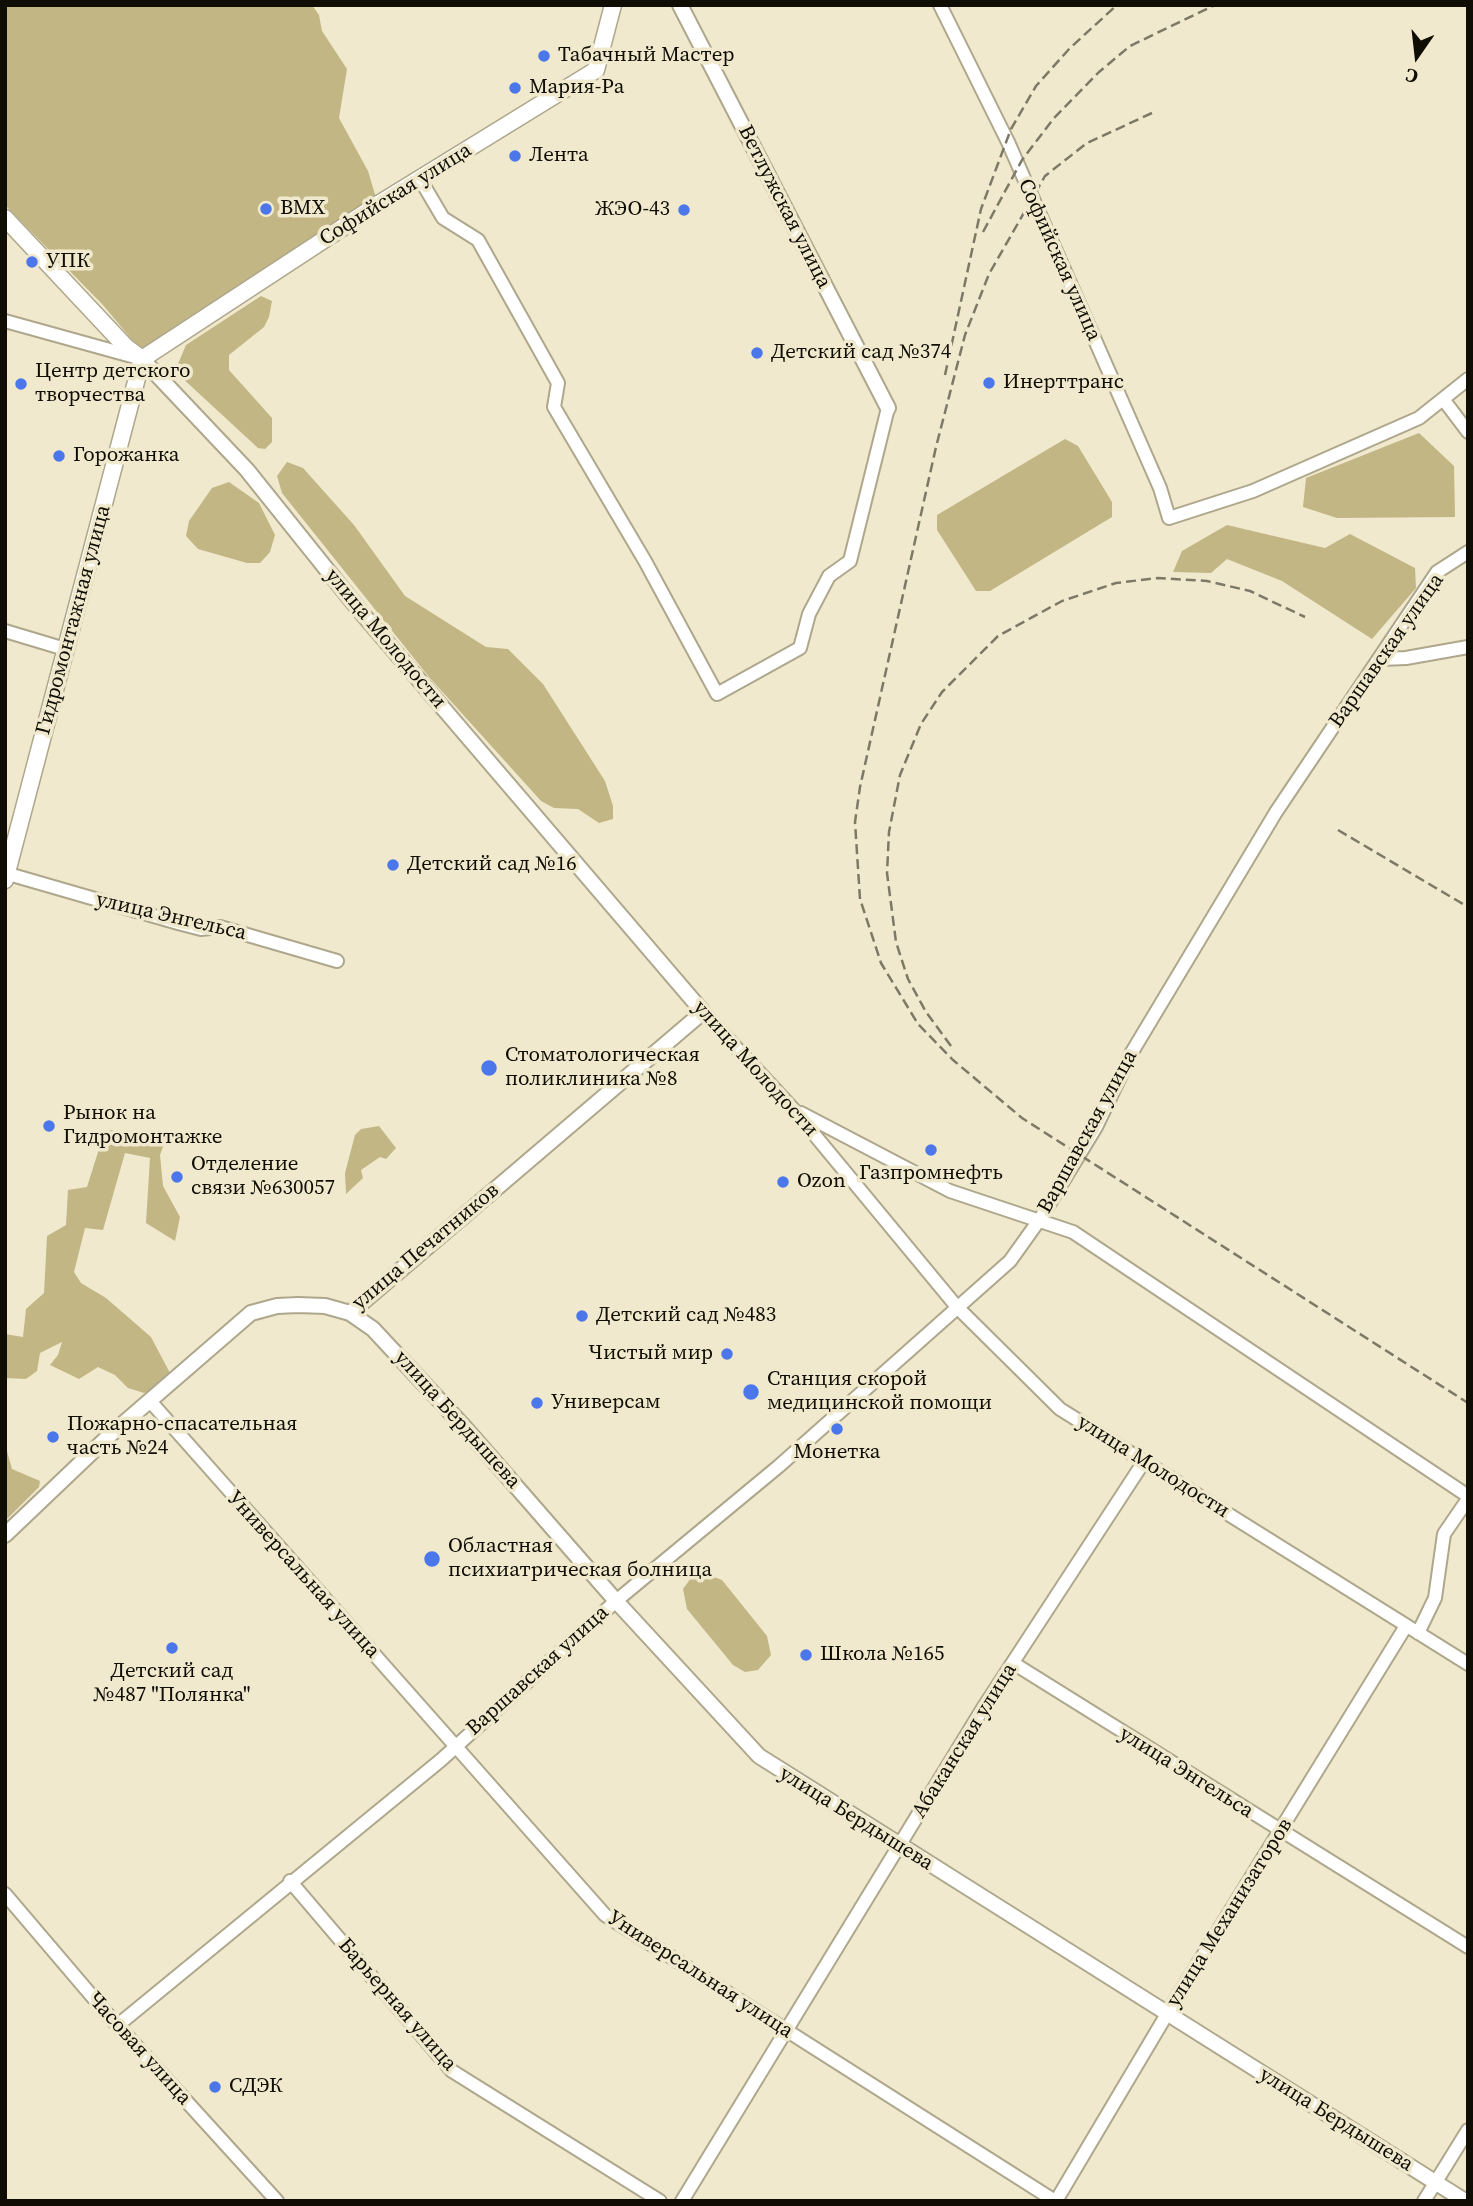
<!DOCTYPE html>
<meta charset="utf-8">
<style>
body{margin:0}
#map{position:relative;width:1473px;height:2206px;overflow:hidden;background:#f0e9cd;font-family:"Source Serif 4",serif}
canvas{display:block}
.frame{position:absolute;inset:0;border:7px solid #0f0d04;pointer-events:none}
.north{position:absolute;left:1382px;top:21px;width:70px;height:70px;-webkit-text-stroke:5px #f0e9cd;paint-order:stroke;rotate:194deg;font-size:19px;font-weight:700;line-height:28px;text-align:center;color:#0f0d04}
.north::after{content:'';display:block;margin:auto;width:24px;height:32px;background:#0f0d04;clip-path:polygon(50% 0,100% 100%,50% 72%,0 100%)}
</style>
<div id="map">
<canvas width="1473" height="2206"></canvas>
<div class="frame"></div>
<div class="north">С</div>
</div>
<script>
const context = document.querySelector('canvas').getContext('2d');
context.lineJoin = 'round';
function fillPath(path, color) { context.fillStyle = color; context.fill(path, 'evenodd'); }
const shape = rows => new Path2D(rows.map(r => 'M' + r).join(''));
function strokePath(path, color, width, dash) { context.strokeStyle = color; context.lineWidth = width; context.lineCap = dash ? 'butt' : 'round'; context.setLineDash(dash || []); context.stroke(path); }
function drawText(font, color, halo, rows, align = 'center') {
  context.font = font + ' "Source Serif 4",serif'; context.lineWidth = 7; context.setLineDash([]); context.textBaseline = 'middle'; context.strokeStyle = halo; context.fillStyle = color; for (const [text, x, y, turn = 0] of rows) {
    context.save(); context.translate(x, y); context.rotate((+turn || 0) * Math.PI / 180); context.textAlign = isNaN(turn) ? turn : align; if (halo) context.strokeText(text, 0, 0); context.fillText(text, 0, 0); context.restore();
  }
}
fillPath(shape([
 [5,5,312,5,319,15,322,31,347,69,339,118,368,171,376,198,147,350,138,347,103,305,5,205],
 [261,296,272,301,269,317,264,327,229,355,229,370,272,418,272,442,265,449,258,448,180,376,178,364,186,345],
 [1419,433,1454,466,1455,517,1337,518,1303,507,1306,478],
 [1065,439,1078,446,1112,502,1112,517,990,591,976,591,937,530,937,515],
 [287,462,303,468,354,525,405,596,486,647,508,649,543,684,605,781,613,806,613,819,599,823,578,809,554,808,541,801,429,677,282,493,277,476],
 [229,482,259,503,275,535,270,552,260,563,247,563,198,549,186,536,189,521,212,488],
 [1227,525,1325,548,1350,534,1415,568,1416,588,1372,639,1282,581,1227,559,1211,573,1173,572,1182,551],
 [379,1126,396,1148,386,1159,380,1157,361,1170,363,1178,346,1194,345,1173,355,1135,361,1129],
 [105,1130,125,1131,164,1144,160,1155,163,1186,180,1217,175,1241,146,1223,150,1158,125,1153,103,1230,85,1228,74,1272,81,1283,106,1298,151,1337,171,1375,162,1386,144,1393,128,1388,115,1375,98,1367,79,1379,50,1365,58,1355,62,1342,40,1353,37,1371,26,1379,5,1378,5,1334,23,1337,26,1309,44,1293,47,1236,66,1225,68,1190,87,1187],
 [5,1444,12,1469,40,1481,39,1487,5,1521],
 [703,1573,722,1580,767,1636,771,1655,758,1670,745,1672,733,1665,687,1609,683,1589,691,1578]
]), '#c2b685');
const minor = shape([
 [940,5,1008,142,1160,488,1169,518,1253,491,1419,418,1468,379],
 [420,179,443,218,478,240,558,383,554,407,645,561,717,694,800,648,809,614,829,576,850,561,888,408],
 [5,321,135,357],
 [1443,399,1468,432],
 [5,631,65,649],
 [1381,659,1406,658,1468,647],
 [5,873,178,923,201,929,220,927,337,961],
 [703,1012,794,1110,957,1307,1060,1409,1468,1664],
 [801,1113,950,1191,1073,1232,1468,1496],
 [150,1401,605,1915,1055,2201],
 [1418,1633,1435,1598,1444,1534,1468,1499],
 [1013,1663,1468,1947],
 [290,1881,452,2071,660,2201],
 [5,1894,108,2015,277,2201],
 [118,2025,441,1760,616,1601,779,1466,1010,1261,1040,1219,1096,1127,1132,1052,1276,812,1437,572,1468,552],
 [682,2201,985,1705,1143,1463],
 [1056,2201,1167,2014,1406,1626],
 [1424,2201,1468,2130]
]);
const tertiary = shape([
 [680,5,888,408],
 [142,359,247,470,360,611,703,1012,350,1313],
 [5,1535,110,1435,251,1313,277,1306,298,1305,325,1306,350,1313,373,1329,466,1429,616,1601,759,1756,1465,2201]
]);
const secondary = shape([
 [5,218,126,347,142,359],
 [142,359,380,203,596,70,613,5],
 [5,880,142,359]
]);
strokePath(minor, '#aea78c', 16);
strokePath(tertiary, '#aea78c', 18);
strokePath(secondary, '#aea78c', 19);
strokePath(minor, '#fff', 12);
strokePath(tertiary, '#fff', 14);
strokePath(secondary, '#fff', 16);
strokePath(shape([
 [1152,113,1087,143,1045,176,989,274,965,335,936,447,860,787,855,822,860,899,881,963,918,1024,953,1060,1022,1118,1468,1403],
 [983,232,1022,160,1054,118,1099,72,1130,46,1215,5],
 [945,375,981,209,1011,129,1036,86,1070,48,1117,5],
 [1338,830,1468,907],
 [951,1046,926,1012,908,979,896,942,887,873,889,832,900,775,921,724,942,692,998,636,1062,601,1116,583,1158,578,1207,581,1250,591,1305,617]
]), '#7d7966', 2.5, [10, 5]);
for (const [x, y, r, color] of [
 [544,56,7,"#4c77ea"],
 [515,88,7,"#4c77ea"],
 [515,156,7,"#4c77ea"],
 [266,209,7,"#4c77ea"],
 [684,210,7,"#4c77ea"],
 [32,262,7,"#4c77ea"],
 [757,353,7,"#4c77ea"],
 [989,383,7,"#4c77ea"],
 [21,384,7,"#4c77ea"],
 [59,456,7,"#4c77ea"],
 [393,865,7,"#4c77ea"],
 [489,1068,9,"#4c77ea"],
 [49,1126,7,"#4c77ea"],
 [931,1150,7,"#4c77ea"],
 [177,1177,7,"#4c77ea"],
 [783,1182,7,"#4c77ea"],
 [582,1316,7,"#4c77ea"],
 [727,1354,7,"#4c77ea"],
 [751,1392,9,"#4c77ea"],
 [537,1403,7,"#4c77ea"],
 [837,1429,7,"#4c77ea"],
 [53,1437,7,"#4c77ea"],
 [432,1559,9,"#4c77ea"],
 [172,1648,7,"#4c77ea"],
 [806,1655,7,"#4c77ea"],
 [215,2087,7,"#4c77ea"]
]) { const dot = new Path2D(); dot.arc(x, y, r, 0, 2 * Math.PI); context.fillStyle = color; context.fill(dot); strokePath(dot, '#f0e9cd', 2.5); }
drawText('21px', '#0f0d04', '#f0e9cd', [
 ["Табачный Мастер",558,56],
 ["Мария-Ра",529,88],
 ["Лента",529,156],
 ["BMX",280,209],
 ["ЖЭО-43",670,210,"right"],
 ["УПК",46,262],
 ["Детский сад №374",771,353],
 ["Центр детского",35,372],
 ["творчества",35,396],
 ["Инерттранс",1003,383],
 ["Горожанка",73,456],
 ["Детский сад №16",407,865],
 ["Стоматологическая",505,1056],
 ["поликлиника №8",505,1080],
 ["Рынок на",63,1114],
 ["Гидромонтажке",63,1138],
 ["Отделение",191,1165],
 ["связи №630057",191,1189],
 ["Газпромнефть",931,1174,"center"],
 ["Ozon",797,1182],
 ["Детский сад №483",596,1316],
 ["Чистый мир",713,1354,"right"],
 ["Станция скорой",767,1380],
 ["медицинской помощи",767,1404],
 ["Универсам",551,1403],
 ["Пожарно-спасательная",67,1425],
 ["часть №24",67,1449],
 ["Монетка",837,1453,"center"],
 ["Областная",448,1547],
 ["психиатрическая болница",448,1571],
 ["Школа №165",820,1655],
 ["Детский сад",172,1672,"center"],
 ["№487 \"Полянка\"",172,1696,"center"],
 ["СДЭК",229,2087]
], 'left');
drawText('21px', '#0f0d04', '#f0e9cd', [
 ["Софийская улица",396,195,-32],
 ["Ветлужская улица",784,207,63],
 ["Софийская улица",1059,260,66],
 ["Гидромонтажная улица",74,620,-75],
 ["улица Молодости",385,639,50],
 ["Варшавская улица",1387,651,-55],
 ["улица Энгельса",171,917,13],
 ["улица Молодости",755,1069,48],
 ["Варшавская улица",1088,1132,-61],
 ["улица Печатников",426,1247,-40],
 ["улица Бердышева",457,1420,48],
 ["улица Молодости",1153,1467,32],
 ["Универсальная улица",303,1575,48],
 ["Варшавская улица",538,1671,-42],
 ["Абаканская улица",965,1741,-58],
 ["улица Энгельса",1186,1773,32],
 ["улица Бердышева",856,1819,32],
 ["улица Механизаторов",1230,1913,-58],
 ["Универсальная улица",700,1975,33],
 ["Барьерная улица",397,2005,49],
 ["Часовая улица",139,2049,48],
 ["улица Бердышева",1336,2120,32]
]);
</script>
